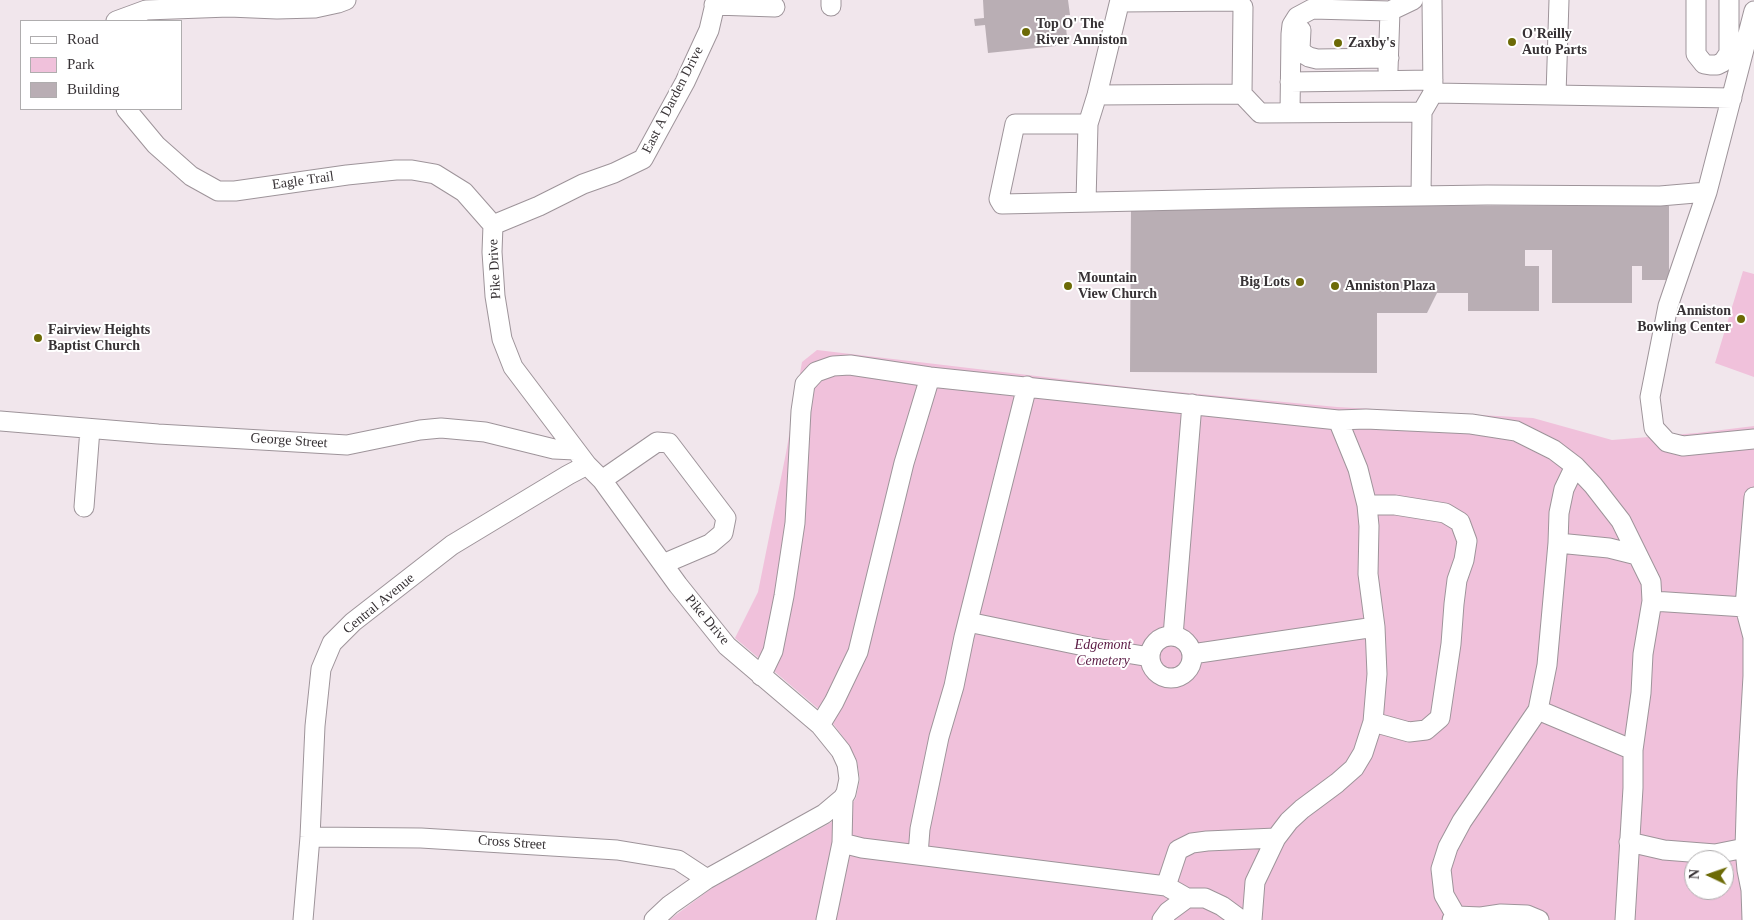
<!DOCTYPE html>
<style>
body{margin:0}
#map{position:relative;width:1754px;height:920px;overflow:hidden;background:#f1e6ec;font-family:Georgia,serif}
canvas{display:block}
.legend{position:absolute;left:20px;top:20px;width:162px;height:90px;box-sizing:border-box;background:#fff;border:1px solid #afadae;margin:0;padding:6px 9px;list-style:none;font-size:15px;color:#373235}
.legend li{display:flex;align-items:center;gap:10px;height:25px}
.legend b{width:25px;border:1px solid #afadae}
.north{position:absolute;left:1684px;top:850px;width:50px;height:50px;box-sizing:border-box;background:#fff;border:1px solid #afadae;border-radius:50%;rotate:273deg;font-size:14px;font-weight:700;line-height:20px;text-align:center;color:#373235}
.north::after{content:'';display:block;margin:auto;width:18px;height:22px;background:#6c6a06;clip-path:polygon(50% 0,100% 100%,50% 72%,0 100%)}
</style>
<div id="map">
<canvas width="1754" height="920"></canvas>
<ul class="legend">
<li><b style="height:6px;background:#fff"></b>Road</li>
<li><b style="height:14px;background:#f0c1db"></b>Park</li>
<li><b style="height:14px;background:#b9aeb4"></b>Building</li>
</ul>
<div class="north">N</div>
</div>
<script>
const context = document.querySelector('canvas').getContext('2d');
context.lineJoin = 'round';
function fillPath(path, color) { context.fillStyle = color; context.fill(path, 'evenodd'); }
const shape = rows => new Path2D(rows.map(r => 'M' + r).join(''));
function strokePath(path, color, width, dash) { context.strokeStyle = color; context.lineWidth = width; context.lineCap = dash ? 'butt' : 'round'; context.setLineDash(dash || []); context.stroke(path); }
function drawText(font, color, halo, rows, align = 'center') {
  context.font = font + ' Georgia,serif'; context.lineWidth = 4; context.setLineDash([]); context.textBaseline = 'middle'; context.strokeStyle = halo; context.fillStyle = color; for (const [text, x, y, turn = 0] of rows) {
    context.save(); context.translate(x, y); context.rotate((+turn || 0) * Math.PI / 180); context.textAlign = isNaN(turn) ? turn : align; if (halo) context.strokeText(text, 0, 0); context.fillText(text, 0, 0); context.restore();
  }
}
fillPath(shape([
 [1743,271,1754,274,1754,377,1715,363],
 [817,350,1146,389,1337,407,1533,418,1612,440,1697,433,1754,426,1754,920,669,920,712,888,830,823,851,805,856,798,860,779,857,761,849,745,828,717,735,638,758,592,786,453,802,362],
 [1694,860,1724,860,1724,890,1694,890]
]), '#f0c1db');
fillPath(shape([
 [983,0,1068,0,1070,15,1065,15,1067,38,1054,39,1056,46,988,53,985,25,975,26,974,19,984,18],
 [1131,205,1669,206,1669,280,1642,280,1642,266,1632,266,1632,303,1552,303,1552,250,1525,250,1525,266,1539,266,1539,311,1468,311,1468,293,1437,293,1427,313,1377,313,1377,373,1130,372]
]), '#b9aeb4');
const minor = shape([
 [1120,0,1097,95,1088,124,1015,124,999,199,1002,204,1277,198,1487,195,1660,196,1707,192,1754,11],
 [1696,0,1696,54,1704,64,1710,65,1717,65,1723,62,1729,53,1729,0],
 [1120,2,1237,1,1243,7,1242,94],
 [714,5,775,7],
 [831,6,831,0],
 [116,21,146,10,229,7,277,9,315,8,338,3,346,0],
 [1301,30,1300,49,1304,54,1309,57,1317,59,1389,58],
 [1388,70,1390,11],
 [1290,82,1433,80],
 [1433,93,1732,98],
 [1097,95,1242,94,1260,113,1422,112,1433,93,1432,0],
 [1556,95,1559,0],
 [126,109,156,145,191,176,218,191,235,191,347,175,396,170,412,170,435,174,464,192,493,225],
 [1290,113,1291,34,1292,25,1297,17,1312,9,1390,11,1413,0],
 [1707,192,1668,306,1650,397,1654,428,1667,442,1683,446,1754,439],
 [1421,196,1422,112],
 [1086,202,1088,124],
 [493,225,492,252,495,296,502,339,513,367,587,465,602,480,678,585,727,646,820,725,841,751,847,764,849,779,846,793,843,798,824,814,707,879,670,905,654,920],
 [493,225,539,206,583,184,614,173,643,159,685,82,709,30,716,0],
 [0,421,158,434,347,445,420,430,441,428,485,432,554,449,575,450],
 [602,480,657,442,669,443,726,518,723,533,710,544,663,564],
 [1367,505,1395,505,1445,513,1460,522,1467,541,1464,560,1457,580,1454,604,1451,644,1440,718,1426,730,1409,732,1373,722],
 [84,507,90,429],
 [1558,543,1609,548,1637,555],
 [1652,601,1745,607],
 [968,622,1089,647,1150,657],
 [1173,636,1192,404],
 '1150 657a21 21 0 1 1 42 0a21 21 0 1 1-42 0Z',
 [1192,654,1375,627],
 [761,676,773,651,784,596,795,523,801,411,805,384,816,372,833,366,850,365,930,377,1338,420,1366,419,1471,424,1516,431,1554,450,1575,466,1593,485,1621,521,1651,582,1652,601,1643,654,1641,693,1633,750,1633,788,1625,920],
 [1538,710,1633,750],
 [820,725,834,702,858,652,904,463,930,377],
 [310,837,421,838,617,850,678,860,707,879],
 [1629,842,1664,850,1715,854,1745,848],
 [842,843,862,848,1166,886,1187,898],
 [918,855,920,829,939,737,954,686,964,637,1027,386],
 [1166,886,1178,850,1192,843,1207,841,1276,838],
 [1456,916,1444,895,1441,869,1448,847,1462,821,1538,710,1547,665,1558,543,1559,513,1564,489,1575,466],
 [303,920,310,837,315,726,321,669,332,643,353,622,452,545,568,475,587,465],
 [826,920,842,843,843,798],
 [1162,920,1168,912,1187,898,1205,898,1222,906,1241,920],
 [1252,920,1255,882,1276,838,1289,821,1302,809,1337,783,1354,768,1363,753,1373,722,1377,674,1375,627,1368,574,1369,526,1367,505,1358,469,1338,420],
 [1452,920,1456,916,1481,917,1501,914,1527,915,1539,920],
 [1752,920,1751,890,1747,870,1745,848,1747,781,1753,676,1753,637,1745,607,1754,497]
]);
strokePath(minor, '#9e949a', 21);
strokePath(minor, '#fff', 19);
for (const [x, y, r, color] of [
 [1026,32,5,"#6c6a06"],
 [1512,42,5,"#6c6a06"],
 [1338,43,5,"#6c6a06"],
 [1300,282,5,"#6c6a06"],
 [1068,286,5,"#6c6a06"],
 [1335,286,5,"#6c6a06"],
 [1741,319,5,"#6c6a06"],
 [38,338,5,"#6c6a06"]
]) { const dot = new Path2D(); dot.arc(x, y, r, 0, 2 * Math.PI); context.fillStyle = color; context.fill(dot); strokePath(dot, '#fff', 2); }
drawText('bold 14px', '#373235', '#fff', [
 ["Top O' The",1036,24],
 ["River Anniston",1036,40],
 ["O'Reilly",1522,34],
 ["Auto Parts",1522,50],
 ["Zaxby's",1348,43],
 ["Mountain",1078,278],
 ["View Church",1078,294],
 ["Big Lots",1290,282,"right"],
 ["Anniston Plaza",1345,286],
 ["Anniston",1731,311,"right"],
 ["Bowling Center",1731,327,"right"],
 ["Fairview Heights",48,330],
 ["Baptist Church",48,346]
], 'left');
drawText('14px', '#373235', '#fff', [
 ["East A Darden Drive",673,100,-63],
 ["Eagle Trail",303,181,-8],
 ["Pike Drive",495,269,-93],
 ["George Street",289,441,4],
 ["Central Avenue",379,604,-39],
 ["Pike Drive",707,620,50],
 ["Cross Street",512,843,4]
]);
drawText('italic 14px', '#5f2049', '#fff', [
 ["Edgemont",1103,645],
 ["Cemetery",1103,661]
]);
</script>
